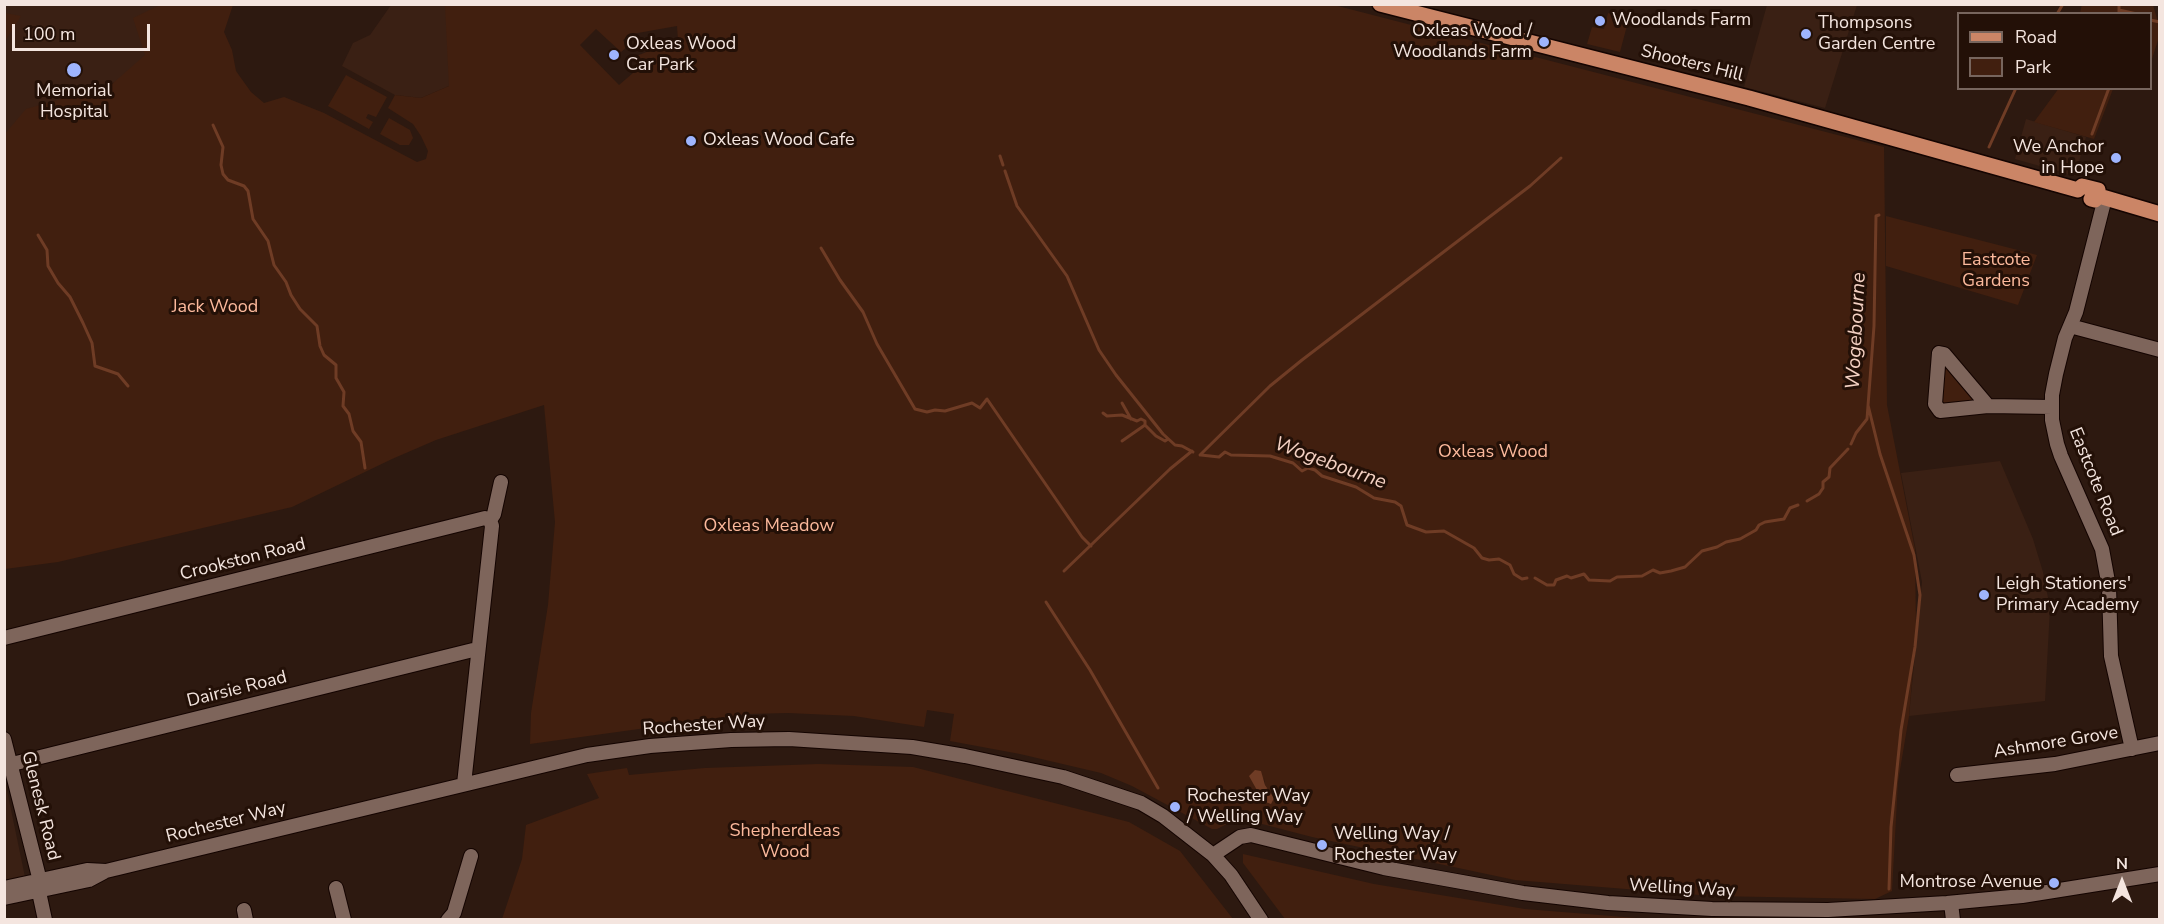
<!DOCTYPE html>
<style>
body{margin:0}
#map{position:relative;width:2164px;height:924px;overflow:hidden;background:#2d1910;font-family:"Nunito Sans",sans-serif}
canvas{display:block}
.frame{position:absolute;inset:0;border:6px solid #f4e5df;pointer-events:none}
.legend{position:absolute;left:1957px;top:12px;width:195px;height:78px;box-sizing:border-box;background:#231007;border:2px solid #77655d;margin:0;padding:8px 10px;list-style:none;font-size:18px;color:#f4e5df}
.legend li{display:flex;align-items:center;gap:12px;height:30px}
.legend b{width:30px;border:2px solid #77655d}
.north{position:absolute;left:2092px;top:852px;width:60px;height:60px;-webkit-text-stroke:4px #231007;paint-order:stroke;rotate:0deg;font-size:16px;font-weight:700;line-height:24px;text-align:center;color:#f4e5df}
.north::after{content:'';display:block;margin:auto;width:21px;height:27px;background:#f4e5df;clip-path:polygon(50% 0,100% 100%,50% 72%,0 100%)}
.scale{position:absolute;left:12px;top:24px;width:138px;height:27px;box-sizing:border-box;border:3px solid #f4e5df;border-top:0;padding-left:8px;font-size:18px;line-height:21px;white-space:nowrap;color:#f4e5df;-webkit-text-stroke:4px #231007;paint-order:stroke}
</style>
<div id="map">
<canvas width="2164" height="924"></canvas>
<div class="frame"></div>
<ul class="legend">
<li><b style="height:8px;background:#cb8566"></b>Road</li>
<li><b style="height:16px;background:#411f0f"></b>Park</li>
</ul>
<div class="north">N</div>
<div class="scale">100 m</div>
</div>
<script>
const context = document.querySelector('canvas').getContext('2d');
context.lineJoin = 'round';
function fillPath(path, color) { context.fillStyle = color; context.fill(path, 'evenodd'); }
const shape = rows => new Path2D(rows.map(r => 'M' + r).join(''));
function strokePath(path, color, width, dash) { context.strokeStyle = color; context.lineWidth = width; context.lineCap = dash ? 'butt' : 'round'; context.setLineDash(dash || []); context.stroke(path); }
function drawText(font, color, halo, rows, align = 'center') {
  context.font = font + ' "Nunito Sans",sans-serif'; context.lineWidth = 6; context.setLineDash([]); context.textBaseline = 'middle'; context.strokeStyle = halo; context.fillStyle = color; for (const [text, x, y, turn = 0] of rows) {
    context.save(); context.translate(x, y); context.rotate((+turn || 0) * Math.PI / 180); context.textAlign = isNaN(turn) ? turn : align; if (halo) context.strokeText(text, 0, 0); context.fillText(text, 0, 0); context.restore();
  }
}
fillPath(shape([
 [5,5,217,5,138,74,56,103,5,138],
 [391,5,453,5,449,86,421,98,395,95,342,66,353,43,370,35],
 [1767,5,1857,5,1825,108,1744,87],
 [2026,119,2086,137,2075,176,2015,159],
 [2000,461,2033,539,2043,572,2050,608,2045,701,1909,716,1922,582,1901,473],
 [4,776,25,877,5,881]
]), '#3a2014');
fillPath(shape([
 [1330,4,1884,147,1887,405,1915,549,1916,633,1909,716,1898,782,1892,891,1875,899,1712,896,1515,880,1312,837,1239,818,1217,829,1212,829,1132,786,1101,773,1020,754,950,741,954,714,927,710,924,727,854,716,788,713,748,714,530,744,531,713,548,605,555,522,544,405,436,440,392,459,292,507,58,562,5,569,4,135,26,109,111,85,145,55,133,18,160,5,233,5,224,32,232,50,236,71,251,92,264,103,284,97,324,113,417,162,426,159,428,151,421,136,413,124,388,108,395,95,421,98,449,86,445,5],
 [677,26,678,40,631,58,640,67,619,85,580,45,596,29,621,52,627,47,623,40,632,34],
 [1264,778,1265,785,1274,798,1263,801,1260,794],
 [2082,4,2153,5,2159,25,2159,37,2151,62,2150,14,2080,13],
 [5,13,21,16,5,41,4,13],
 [1608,13,1629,18,1620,52,1587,44,1592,27,1604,29],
 [346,75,387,97,376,117,368,114,366,118,373,122,369,129,328,106],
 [2059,88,2113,89,2094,139,2034,122],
 [389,118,410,130,413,138,409,145,400,145,380,134],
 [1886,216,2037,255,2018,305,1886,266],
 [1947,367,1980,403,1950,407,1942,404,1945,368],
 [819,764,913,767,1129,822,1180,851,1233,919,502,919,522,859,526,825,599,798,587,774,627,768,629,775,705,768],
 [1243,854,1374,884,1525,909,1649,919,1285,919,1243,863]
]), '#411f0f');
fillPath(shape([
 [1255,770,1261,771,1265,785,1274,798,1271,804,1263,801,1249,776]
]), '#6f3c25');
strokePath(shape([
 [2119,4,2119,14],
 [2119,10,2137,14],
 [2057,14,2063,4],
 [2150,20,2160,22],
 [213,125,223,147,221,165,223,174,228,180,244,186,248,191,253,219,268,241,274,265,286,282,291,295,300,309,317,326,320,346,324,355,336,365,336,378,344,392,343,406,349,414,353,431,361,442,365,468],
 [2092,134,2109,88],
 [1989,147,2016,88],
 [1000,156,1003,165],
 [1005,171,1017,206,1067,276,1099,350,1116,375,1163,434,1175,445,1182,446,1193,452],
 [38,235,47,250,48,266,58,283,70,297,83,323,92,343,95,366,118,374,128,386],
 [821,248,840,280,863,312,877,344,915,409,927,412,935,410,945,411,972,403,980,408,987,399,1082,537,1091,546],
 [1122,403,1131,419],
 [1868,405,1880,454,1914,555,1920,595,1915,647,1901,730,1891,827,1889,889],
 [1103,413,1107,416,1122,415,1137,421,1141,419,1145,421,1145,425,1156,436,1165,441,1168,439],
 [1122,441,1145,425],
 [1851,444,1856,433,1867,419,1874,326,1876,216,1879,215],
 [1200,455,1270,386,1302,360,1530,186,1561,158],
 [1201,455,1219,457,1225,452,1231,455,1270,456,1293,463,1302,471,1308,468,1315,470,1322,476,1356,487,1374,498,1395,502,1401,506,1407,525,1426,532,1444,531,1474,548,1482,558,1489,560,1499,559,1510,565,1514,574,1522,579,1527,578],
 [1807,501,1819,494,1823,488,1823,482,1829,477,1830,468,1848,449],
 [1064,571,1170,469,1192,451],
 [1535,578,1547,585,1554,585,1556,580,1567,576,1571,578,1584,574,1589,580,1610,581,1617,577,1642,576,1653,570,1660,573,1671,571,1685,567,1702,551,1717,547,1726,542,1740,539,1756,530,1759,525,1765,522,1784,519,1790,508,1798,505],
 [1046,602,1090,670,1158,788]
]), '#6f3c25', 3);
const minor = shape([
 [2105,198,2076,312,2065,338,2056,374,2052,395,2052,420,2057,444,2061,456,2102,549,2109,587,2111,656,2132,749],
 [2070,326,2160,350],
 [1988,406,1944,354,1939,353,1935,404,1940,411,1988,406,2052,407],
 [490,520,494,514,501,482],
 [4,638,485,518,490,520,492,526,464,784],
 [4,739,40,881],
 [4,766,477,649],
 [1957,775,2055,764,2160,743],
 [1213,855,1240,837,1251,835,1384,868,1523,893,1608,903,1712,909,1828,910,1947,903,2022,896,2160,874],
 [4,888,87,870,106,871,587,755,650,746,731,740,789,739,912,747,965,756,1063,777,1141,803,1163,816,1213,855,1231,875,1261,920],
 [336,888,344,920],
 [39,892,45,920],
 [4,898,89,880,104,872],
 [1951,903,1953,920],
 [244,910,246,920],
 [448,920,454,913,471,856]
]);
const major = shape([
 [1380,4,1749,98,2078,190,2082,186,2098,190,2099,196],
 [2091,199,2095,200,2099,196,2160,214]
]);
strokePath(minor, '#140401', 16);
strokePath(major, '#140401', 18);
strokePath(minor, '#7e655b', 14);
strokePath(major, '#cb8566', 15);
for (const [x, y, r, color] of [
 [1600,21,6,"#9eb4fd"],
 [1806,34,6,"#9eb4fd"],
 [1544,42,6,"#9eb4fd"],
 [614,55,6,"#9eb4fd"],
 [74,70,8,"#9eb4fd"],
 [691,141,6,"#9eb4fd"],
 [2116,158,6,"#9eb4fd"],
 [1984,595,6,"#9eb4fd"],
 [1175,807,6,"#9eb4fd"],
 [1322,845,6,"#9eb4fd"],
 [2054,883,6,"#9eb4fd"]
]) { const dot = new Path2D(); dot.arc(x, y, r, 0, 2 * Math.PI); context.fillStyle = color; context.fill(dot); strokePath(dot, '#231007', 2); }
drawText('18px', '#f4e5df', '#231007', [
 ["Woodlands Farm",1612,21],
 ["Thompsons",1818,24],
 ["Garden Centre",1818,45],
 ["Oxleas Wood /",1532,32,"right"],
 ["Woodlands Farm",1532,53,"right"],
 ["Oxleas Wood",626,45],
 ["Car Park",626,66],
 ["Memorial",74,92,"center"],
 ["Hospital",74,113,"center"],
 ["Oxleas Wood Cafe",703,141],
 ["We Anchor",2104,148,"right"],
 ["in Hope",2104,169,"right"],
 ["Leigh Stationers'",1996,585],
 ["Primary Academy",1996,606],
 ["Rochester Way",1187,797],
 ["/ Welling Way",1187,818],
 ["Welling Way /",1334,835],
 ["Rochester Way",1334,856],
 ["Montrose Avenue",2042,883,"right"]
], 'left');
drawText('18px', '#f4e5df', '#231007', [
 ["Shooters Hill",1692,64,14],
 ["Eastcote Road",2095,482,68],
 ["Crookston Road",243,560,-14],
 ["Dairsie Road",237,690,-14],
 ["Rochester Way",704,726,-4],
 ["Ashmore Grove",2056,743,-9],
 ["Glenesk Road",40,806,76],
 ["Rochester Way",226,823,-14],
 ["Welling Way",1682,889,3]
]);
drawText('18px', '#fcb99c', '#231007', [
 ["Eastcote",1996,261],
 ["Gardens",1996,282],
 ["Jack Wood",215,308],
 ["Oxleas Wood",1493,453],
 ["Oxleas Meadow",769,527],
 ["Shepherdleas",785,832],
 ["Wood",785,853]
]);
drawText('italic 20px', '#f4d1c3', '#231007', [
 ["Wogebourne",1857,331,-87],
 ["Wogebourne",1330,464,20]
]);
</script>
